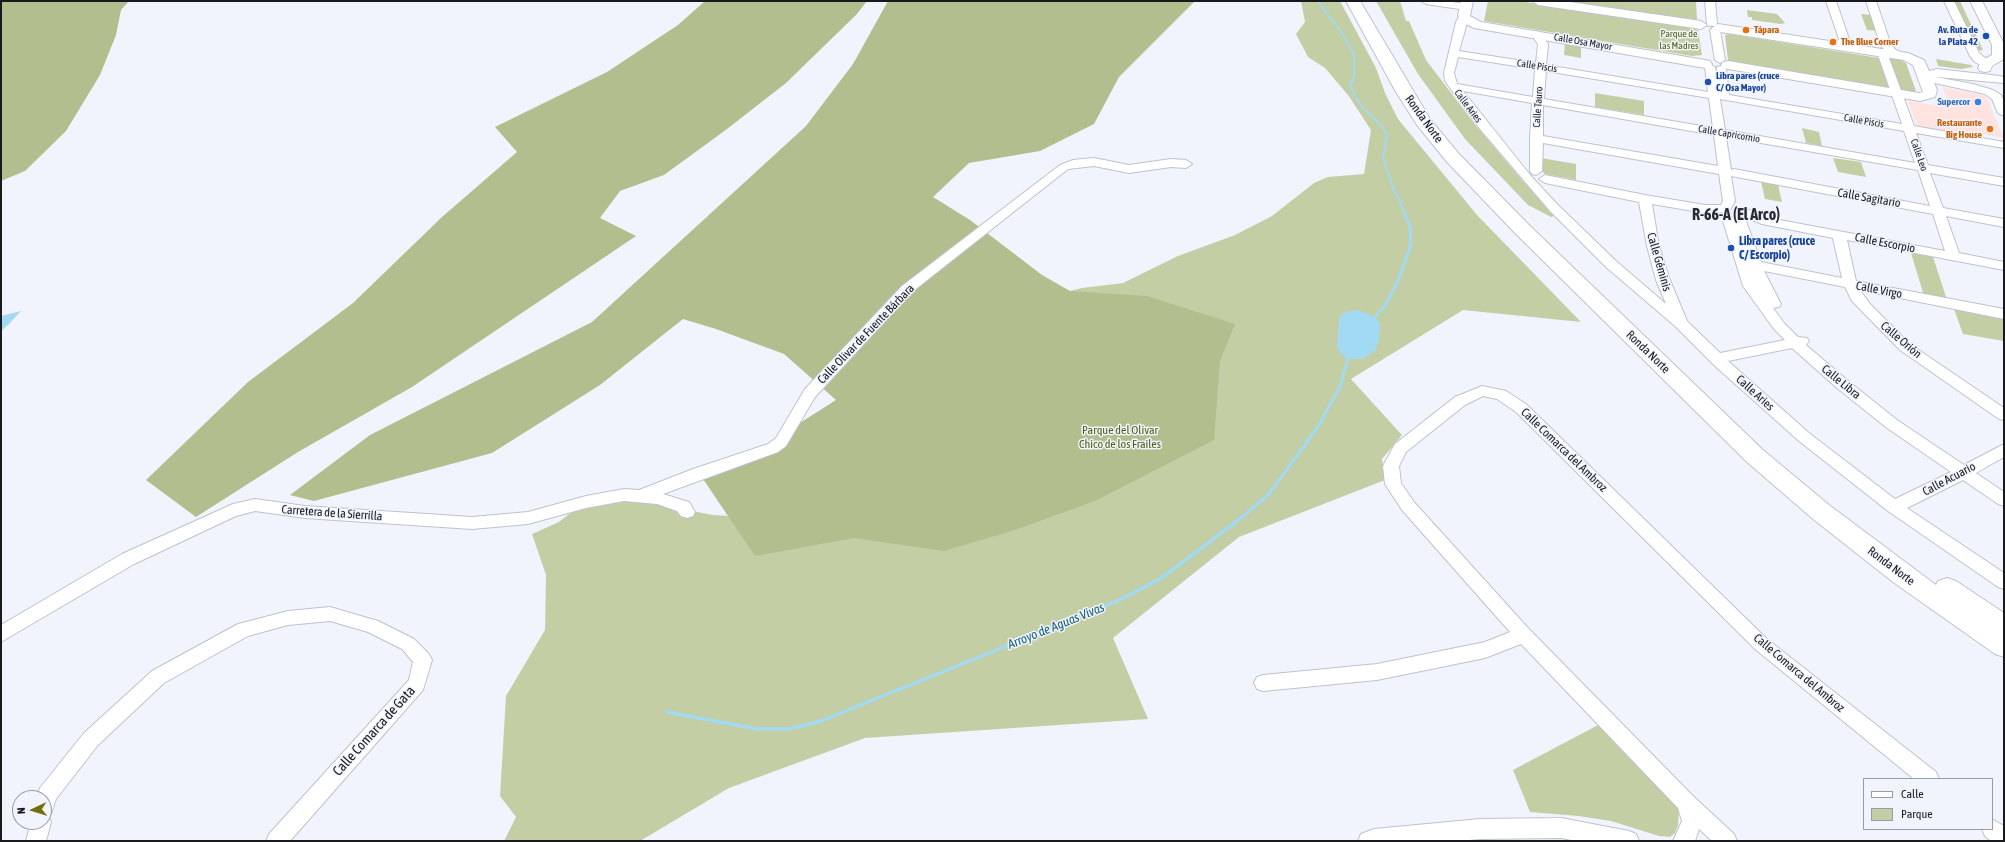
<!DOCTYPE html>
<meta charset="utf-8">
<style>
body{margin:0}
#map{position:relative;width:2005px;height:842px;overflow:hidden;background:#f1f4fd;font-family:"Asap Condensed",sans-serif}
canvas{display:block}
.frame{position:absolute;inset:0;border:2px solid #17191d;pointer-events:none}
.legend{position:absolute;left:1863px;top:778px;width:130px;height:52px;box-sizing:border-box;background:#f1f4fd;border:1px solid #9a9ca3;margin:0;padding:5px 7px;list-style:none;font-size:12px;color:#17191d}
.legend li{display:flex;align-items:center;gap:8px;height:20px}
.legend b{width:20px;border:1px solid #9a9ca3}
.north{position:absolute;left:12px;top:790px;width:40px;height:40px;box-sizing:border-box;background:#f1f4fd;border:1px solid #9a9ca3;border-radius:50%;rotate:266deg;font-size:11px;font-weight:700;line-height:16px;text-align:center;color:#17191d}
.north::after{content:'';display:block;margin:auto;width:14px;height:18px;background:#766e0c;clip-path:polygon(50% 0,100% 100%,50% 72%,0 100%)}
</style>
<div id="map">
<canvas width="2005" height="842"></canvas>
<div class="frame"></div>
<ul class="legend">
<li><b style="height:5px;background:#fff"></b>Calle</li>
<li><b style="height:11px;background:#c4cea5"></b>Parque</li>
</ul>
<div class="north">N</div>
</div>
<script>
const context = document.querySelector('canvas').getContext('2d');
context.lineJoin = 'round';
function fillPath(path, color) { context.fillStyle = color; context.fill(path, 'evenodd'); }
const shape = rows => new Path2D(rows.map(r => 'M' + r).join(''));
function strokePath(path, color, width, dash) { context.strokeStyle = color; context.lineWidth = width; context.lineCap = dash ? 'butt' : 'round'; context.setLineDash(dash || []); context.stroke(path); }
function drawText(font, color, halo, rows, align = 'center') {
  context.font = font + ' "Asap Condensed",sans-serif'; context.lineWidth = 3; context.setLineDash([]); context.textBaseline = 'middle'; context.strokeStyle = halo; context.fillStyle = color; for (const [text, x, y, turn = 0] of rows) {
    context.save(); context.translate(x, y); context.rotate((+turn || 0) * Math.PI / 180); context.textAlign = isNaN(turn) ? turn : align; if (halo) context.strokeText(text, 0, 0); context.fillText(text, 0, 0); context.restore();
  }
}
fillPath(shape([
 [1942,87,1986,96,2004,138,1971,132,1972,136,1921,127,1917,125,1908,101,1951,108]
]), '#fee3e0');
fillPath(shape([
 [1301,1,1340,1,1376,68,1385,93,1398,119,1477,215,1581,322,1463,310,1351,379,1402,435,1382,459,1385,480,1239,537,1113,638,1148,719,865,738,729,788,640,841,504,841,516,817,500,796,506,696,545,630,546,575,532,534,559,522,574,510,630,499,713,515,766,518,1054,295,1082,288,1123,283,1178,256,1235,235,1272,216,1314,183,1328,177,1364,174,1371,130,1348,95,1325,68,1308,57,1296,34,1305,22],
 [1376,1,1400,1,1406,21,1409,21,1426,60,1477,127,1521,179,1554,216,1551,217,1528,205,1465,139,1418,74],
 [1488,1,1519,1,1692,27,1698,30,1702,55,1692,56,1484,21],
 [1577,1,1696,1,1697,20,1577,4],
 [1953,1,1960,1,1983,50,1976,51],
 [1747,10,1777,14,1785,23,1781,24,1752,20,1752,17,1748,17],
 [1861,14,1872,15,1878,31,1867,30],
 [1729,34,1879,58,1889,87,1885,88,1734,64,1728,60,1725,35],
 [1565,42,1581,45,1581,58,1564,55],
 [1892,58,1901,60,1906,63,1916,91,1911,92,1898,89,1889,59],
 [1936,59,1971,65,1973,67,1961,69,1938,66],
 [1595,93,1644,101,1644,115,1595,107],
 [1802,128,1819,132,1822,146,1806,143],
 [1541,158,1576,164,1576,180,1545,174,1540,169],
 [1833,158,1861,162,1866,177,1838,172],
 [1761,182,1778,185,1782,202,1765,199],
 [1911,253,1933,257,1947,300,1924,296],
 [1954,309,2004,319,2004,341,1963,334],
 [1600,724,1679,808,1678,825,1675,833,1670,837,1659,836,1611,821,1578,816,1530,812,1513,770]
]), '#c4cea5');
fillPath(shape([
 [1,1,129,1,121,10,116,35,100,75,66,131,25,171,1,181],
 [705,1,867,1,857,14,786,83,727,129,664,175,620,191,600,218,636,236,412,387,298,452,196,517,146,480,248,382,353,303,442,217,517,152,495,127,607,72,678,25],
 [888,1,1195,1,1119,77,1094,124,1040,151,969,163,933,197,970,220,1042,275,1070,291,1147,296,1235,324,1220,361,1214,440,1095,501,1015,530,944,551,854,538,755,556,699,473,743,459,836,400,784,354,716,329,683,319,600,385,492,453,314,501,290,495,370,435,592,322,806,126,853,64]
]), '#b2be8d');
fillPath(shape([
 [1358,310,1375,317,1380,324,1379,340,1375,351,1363,359,1348,359,1340,353,1337,346,1339,320,1342,314,1348,311],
 [21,311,8,325,1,331,1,316]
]), '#a2daf4');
strokePath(shape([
 [1318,1,1343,35,1354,55,1354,78,1350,86,1355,96,1362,107,1381,125,1387,135,1383,159,1393,188,1406,215]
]), '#a2daf4', 2);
strokePath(shape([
 [1375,317,1385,306,1398,281,1411,245,1410,227,1405,214],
 [1272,490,1317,428,1339,389,1348,359]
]), '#a2daf4', 3);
strokePath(shape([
 [667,712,757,729,790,729,821,721,1115,602,1160,579,1236,522,1268,495,1272,489]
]), '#a2daf4', 3.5);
const minor = shape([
 [1421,1,1445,1,1466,4,1471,7,1466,10,1426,4,1421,1],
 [1705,1,1715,1,1717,24,1716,26,1708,26,1707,24,1705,1],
 [1826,1,1836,1,1849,39,1845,46,1832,49,1827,46,1828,44,1837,42,1839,39,1826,1],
 [1866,1,1876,1,1891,45,1896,50,1905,54,1906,56,1905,58,1901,59,1888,54,1881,46,1866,1],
 [1944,1,1954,1,1979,53,1990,62,1991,64,1990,66,1982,66,1975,62,1970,56,1944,1],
 [1464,13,1469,16,1459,51,1536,63,1538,44,1531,34,1536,31,1540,32,1548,44,1546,65,1708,92,1705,67,1710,64,1715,67,1716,74,1717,67,1721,66,1726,69,1729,95,1902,124,1878,55,1883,52,1888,55,1914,126,2004,142,2004,148,1916,133,1928,165,2004,178,2004,186,1930,173,1943,208,2004,219,2004,227,1946,216,1959,253,2004,262,2004,270,1847,240,1856,281,2004,309,2004,319,1860,290,1870,304,1910,344,2004,408,2004,420,1999,419,1900,350,1852,301,1845,287,1764,271,1781,304,1779,307,1773,308,1784,323,1798,337,1807,338,1809,341,1806,345,1847,380,1897,420,1964,465,2004,444,2004,457,1976,473,2004,492,2004,506,1998,504,1963,480,1907,508,2004,573,2004,589,1998,587,1888,511,1799,441,1715,366,1675,326,1606,267,1550,211,1480,129,1445,81,1444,73,1456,22,1461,14,1464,13],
 [1458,57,1535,69,1533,97,1457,84,1454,73,1458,57],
 [1546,71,1709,98,1713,128,1544,99,1546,71],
 [1463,91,1532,103,1530,138,1530,171,1532,174,1536,175,1542,171,1543,143,1719,174,1723,201,1721,205,1705,205,1645,195,1545,175,1539,179,1545,183,1639,202,1647,246,1656,280,1666,304,1616,261,1558,205,1531,176,1463,91],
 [1720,99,1904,131,1915,163,1725,130,1720,99],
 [1543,105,1714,135,1718,166,1543,136,1543,105],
 [1726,137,1918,170,1930,206,1734,169,1731,170,1726,137],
 [1731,176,1933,214,1945,251,1769,218,1750,210,1742,210,1740,213,1742,216,1762,224,1833,238,1842,278,1761,262,1746,221,1742,220,1736,224,1733,218,1725,218,1723,221,1743,286,1774,329,1785,340,1720,353,1687,321,1670,280,1659,246,1652,204,1705,213,1726,212,1730,210,1735,201,1731,176],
 [1792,348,1837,388,1887,428,1951,472,1895,499,1809,433,1728,361,1792,348],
 [1715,27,1720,30,1725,60,1720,63,1715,60,1710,30,1715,27],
 [1925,75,1973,84,1993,90,2001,95,2004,101,2004,116,1998,113,1992,99,1985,94,1921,80,1920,78,1925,75],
 [1094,158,1129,165,1171,159,1186,160,1192,164,1186,168,1171,167,1129,173,1094,166,1068,169,912,292,815,397,786,446,778,452,663,494,689,502,695,512,693,516,687,518,681,516,677,511,657,504,624,501,586,508,528,524,472,529,305,518,255,511,236,516,134,564,1,642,1,625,122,554,233,504,255,499,305,506,472,517,528,512,586,496,624,489,639,490,693,469,768,444,776,438,805,389,902,286,1060,165,1073,160,1094,158],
 [1482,386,1506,391,1526,404,1767,639,1936,772,1939,779,1914,779,1755,649,1516,412,1497,399,1483,396,1465,405,1406,452,1399,466,1401,483,1414,502,1528,628,1693,796,1734,834,1737,841,1712,841,1699,829,1695,841,1673,841,1682,821,1678,808,1521,644,1485,658,1377,680,1263,691,1257,689,1254,683,1257,677,1263,675,1377,664,1485,642,1510,632,1402,510,1385,484,1383,466,1395,444,1455,397,1482,386],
 [330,607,378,621,414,639,429,654,432,660,423,690,290,841,266,841,269,834,409,680,413,662,402,649,368,632,330,621,288,625,248,636,164,683,98,745,56,799,51,814,48,815,51,822,46,841,26,841,31,822,44,822,44,798,36,798,40,788,84,733,152,671,238,624,288,611,330,607],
 [1561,818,1629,831,1636,834,1639,841,1577,841,1561,838,1480,839,1458,841,1358,841,1361,834,1374,829,1480,819,1561,818],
 [1992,819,2004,826,2004,841,1991,841,1985,836,1982,829,1992,829,1992,819]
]);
const major = shape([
 [1461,1,1473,1,1470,16,1481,22,1705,60,1710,61,1712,64,1710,67,1705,68,1474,28,1462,22,1458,16,1461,1],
 [1532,1,1563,1,1701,21,1707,25,1701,29,1538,5,1532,1],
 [1970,1,1982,1,2004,44,2004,59,1992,66,1990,71,1985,72,1980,71,1978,68,1981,61,1992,55,1992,45,1970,1],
 [1718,24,1908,53,1924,60,1929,71,1937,69,2000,76,2004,77,2004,83,1937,77,1932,78,1937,90,1935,97,1920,101,1728,69,1723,68,1721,65,1723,62,1728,61,1919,93,1923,92,1913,65,1904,60,1714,31,1712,28,1718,24]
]);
const highway = shape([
 [1346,1,1360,1,1430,119,1459,154,1530,226,1763,450,1829,505,1936,585,1938,581,1947,578,1956,581,2004,613,2004,657,1995,654,1893,582,1813,519,1747,462,1516,234,1447,162,1417,125,1396,92,1346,1]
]);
strokePath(minor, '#bec2cd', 2);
strokePath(major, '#bec2cd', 2);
strokePath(highway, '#bec2cd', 2);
fillPath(minor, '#fff');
fillPath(major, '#fff');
fillPath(highway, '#fff');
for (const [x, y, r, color] of [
 [1746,30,4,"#e8710a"],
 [1986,36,4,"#1a4fb4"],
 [1833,42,4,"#e8710a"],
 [1708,82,4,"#1a4fb4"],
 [1978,102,4,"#3f7fe0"],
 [1990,129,4,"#e8710a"],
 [1731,248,4,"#1a4fb4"]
]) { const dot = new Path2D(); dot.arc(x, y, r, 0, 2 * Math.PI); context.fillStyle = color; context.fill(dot); strokePath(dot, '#f1f4fd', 1.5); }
drawText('bold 10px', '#c56008', '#f1f4fd', [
 ["Tápara",1754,30],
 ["The Blue Corner",1841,42],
 ["Restaurante",1982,123,"right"],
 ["Big House",1982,135,"right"]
], 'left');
drawText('bold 10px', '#164399', '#f1f4fd', [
 ["Av. Ruta de",1978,30],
 ["la Plata 42",1978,42],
 ["Libra pares (cruce",1716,76,"left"],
 ["C/ Osa Mayor)",1716,88,"left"]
], 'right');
drawText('10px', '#505d11', '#f1f4fd', [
 ["Parque de",1679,34],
 ["las Madres",1679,46]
]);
drawText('10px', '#17191d', '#f1f4fd', [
 ["Calle Osa Mayor",1583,42,10],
 ["Calle Piscis",1537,66,9],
 ["Calle Aries",1468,106,53],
 ["Calle Tauro",1538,107,-86],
 ["Calle Piscis",1864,121,10],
 ["Calle Capricornio",1729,134,10],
 ["Calle Leo",1919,155,71]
]);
drawText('bold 10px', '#366cbe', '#f1f4fd', [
 ["Supercor",1970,102]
], 'right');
drawText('12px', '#17191d', '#f1f4fd', [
 ["Ronda Norte",1424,119,54],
 ["Calle Sagitario",1869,198,10],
 ["Calle Escorpio",1885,243,11],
 ["Calle Géminis",1659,262,74],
 ["Calle Virgo",1879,290,11],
 ["Calle Olivar de Fuente Bárbara",866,334,-46],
 ["Calle Orión",1901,340,40],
 ["Ronda Norte",1648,352,44],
 ["Calle Libra",1841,382,39],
 ["Calle Aries",1755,393,42],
 ["Calle Comarca del Ambroz",1564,450,44],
 ["Calle Acuario",1949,479,-28],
 ["Carretera de la Sierrilla",332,513,4],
 ["Ronda Norte",1891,566,37],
 ["Calle Comarca del Ambroz",1799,673,40]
]);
drawText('bold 12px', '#164399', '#f1f4fd', [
 ["Libra pares (cruce",1739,241],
 ["C/ Escorpio)",1739,255]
], 'left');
drawText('12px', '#505d11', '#f1f4fd', [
 ["Parque del Olivar",1120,430],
 ["Chico de los Frailes",1120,444]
]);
drawText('italic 13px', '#1a607a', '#f1f4fd', [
 ["Arroyo de Aguas Vivas",1056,626,-22]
]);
drawText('14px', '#17191d', '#f1f4fd', [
 ["Calle Comarca de Gata",374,731,-48]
]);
drawText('bold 16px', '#282a33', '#f1f4fd', [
 ["R-66-A (El Arco)",1736,215]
]);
</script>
